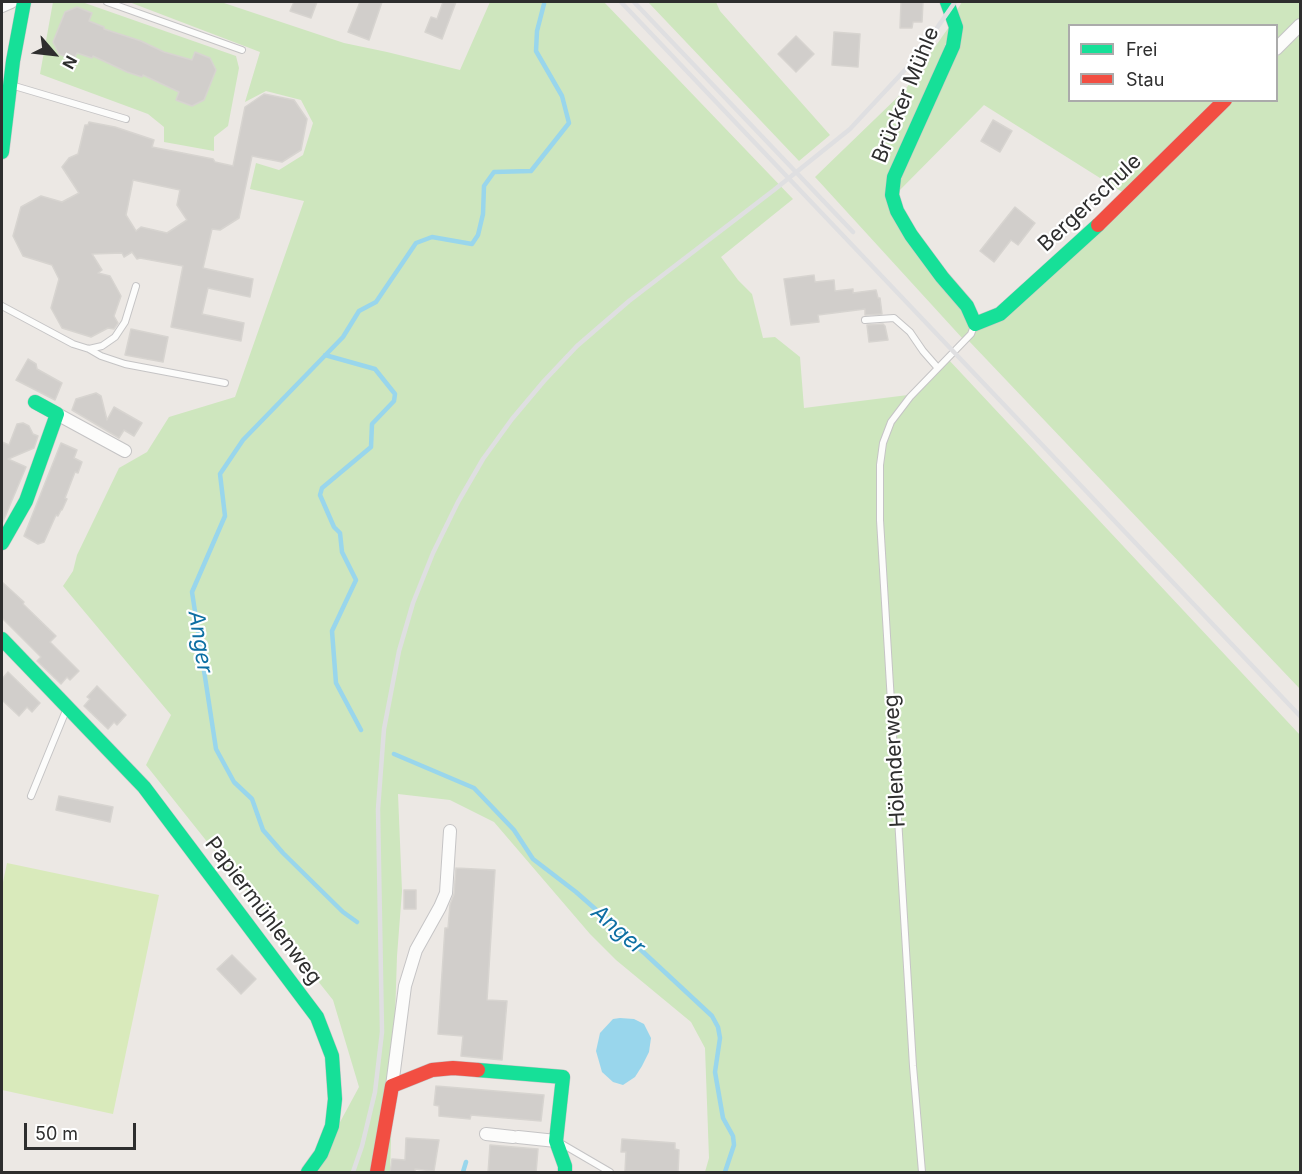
<!DOCTYPE html>
<meta charset="utf-8">
<style>
body{margin:0}
#map{position:relative;width:1302px;height:1174px;overflow:hidden;background:#ece8e4;font-family:Inter,sans-serif}
canvas{display:block}
.frame{position:absolute;inset:0;border:3px solid #2e2e2e;pointer-events:none}
.legend{position:absolute;left:1068px;top:24px;width:210px;height:78px;box-sizing:border-box;background:#fff;border:2px solid #ababab;margin:0;padding:8px 10px;list-style:none;font-size:18px;color:#2e2e2e}
.legend li{display:flex;align-items:center;gap:12px;height:30px}
.legend b{width:30px;border:2px solid #ababab}
.north{position:absolute;left:24px;top:24px;width:60px;height:60px;-webkit-text-stroke:4px #fff;paint-order:stroke;rotate:118deg;font-size:16px;font-weight:700;line-height:24px;text-align:center;color:#2e2e2e}
.north::after{content:'';display:block;margin:auto;width:21px;height:27px;background:#2e2e2e;clip-path:polygon(50% 0,100% 100%,50% 72%,0 100%)}
.scale{position:absolute;left:24px;top:1123px;width:112px;height:27px;box-sizing:border-box;border:3px solid #2e2e2e;border-top:0;padding-left:8px;font-size:18px;line-height:21px;white-space:nowrap;color:#2e2e2e;-webkit-text-stroke:4px #fff;paint-order:stroke}
</style>
<div id="map">
<canvas width="1302" height="1174"></canvas>
<div class="frame"></div>
<ul class="legend">
<li><b style="height:8px;background:#16e098"></b>Frei</li>
<li><b style="height:8px;background:#f24e42"></b>Stau</li>
</ul>
<div class="north">N</div>
<div class="scale">50 m</div>
</div>
<script>
const context = document.querySelector('canvas').getContext('2d');
context.lineJoin = 'round';
function fillPath(path, color) { context.fillStyle = color; context.fill(path, 'evenodd'); }
const shape = rows => new Path2D(rows.map(r => 'M' + r).join(''));
function strokePath(path, color, width, dash) { context.strokeStyle = color; context.lineWidth = width; context.lineCap = dash ? 'butt' : 'round'; context.setLineDash(dash || []); context.stroke(path); }
function drawText(font, color, halo, rows, align = 'center') {
  context.font = font + ' Inter,sans-serif'; context.lineWidth = 4.5; context.setLineDash([]); context.textBaseline = 'middle'; context.strokeStyle = halo; context.fillStyle = color; for (const [text, x, y, turn = 0] of rows) {
    context.save(); context.translate(x, y); context.rotate((+turn || 0) * Math.PI / 180); context.textAlign = isNaN(turn) ? turn : align; if (halo) context.strokeText(text, 0, 0); context.fillText(text, 0, 0); context.restore();
  }
}
fillPath(shape([
 [53,2,82,2,236,56,239,68,228,126,214,137,214,151,164,142,164,127,148,114,40,74],
 [129,2,221,2,344,43,387,52,460,70,490,2,604,2,793,199,721,257,738,280,752,294,763,338,775,337,800,357,804,408,908,395,890,421,882,442,883,465,886,443,894,423,912,398,948,359,1300,735,1300,1172,705,1172,709,1158,705,1048,691,1022,616,960,590,934,494,822,450,800,398,794,402,891,397,956,390,1172,313,1172,359,1087,333,1000,146,765,171,715,63,586,73,571,77,555,119,468,147,452,169,417,235,397,304,201,250,189,256,163,279,170,303,155,313,123,301,100,266,91,245,102,260,52],
 [648,2,716,2,720,11,830,135,799,161],
 [962,2,1300,2,1300,20,1277,44,1276,26,1070,26,1070,100,1220,101,1127,195,984,105,895,195,957,10],
 [951,24,954,28,890,195,973,324,963,339,815,177,905,90],
 [1300,34,1300,689,968,340,977,326,1231,101,1276,100,1277,57]
]), '#cee6be');
fillPath(shape([
 [7,863,159,895,113,1114,2,1090,2,887]
]), '#d9eabb');
fillPath(shape([
 [620,1018,634,1019,644,1024,651,1038,649,1052,642,1066,635,1077,623,1085,613,1082,602,1072,596,1051,600,1033,613,1019]
]), '#99d6ec');
strokePath(shape([
 [325,355,375,369,395,394,394,401,372,424,371,447,322,488,320,495,334,527,340,533,342,552,356,580,332,631,336,683,361,730],
 [394,754,474,788,514,830,533,859,576,892,626,936,712,1016,718,1027,720,1038,715,1072,723,1118,733,1136,734,1145,725,1172],
 [357,922,343,912,283,853,263,830,252,799,234,782,216,749,192,592,225,516,220,474,243,440,343,337,359,311,376,302,416,243,432,237,472,244,478,235,483,214,484,186,494,172,531,171,569,123,562,96,536,51,537,31,544,4],
 [463,1172,466,1162]
]), '#99d6ec', 4.5);
const building = shape([
 [294,2,317,2,311,18,290,11,294,2],
 [360,2,382,2,369,40,348,32,360,2],
 [443,2,456,2,442,39,425,32,431,17,437,19,443,2],
 [901,2,923,2,922,22,913,22,912,28,900,28,901,2],
 [77,7,92,13,89,21,104,27,104,29,141,41,164,52,192,60,195,52,210,58,216,70,204,100,192,106,176,100,179,92,143,75,142,77,127,72,93,56,92,58,77,53,74,60,59,54,53,42,65,12,77,7],
 [834,32,860,34,858,67,832,65,834,32],
 [796,36,814,54,796,72,778,54,796,36],
 [264,94,294,100,307,119,301,150,282,162,252,156,239,218,220,230,212,229,203,268,253,279,250,297,208,288,202,314,244,323,241,341,171,327,183,266,140,258,137,259,132,252,124,257,122,253,92,254,102,270,98,273,110,276,121,296,114,316,118,323,114,329,108,328,91,337,62,328,51,308,59,279,52,265,23,256,13,236,21,207,41,196,62,202,79,193,62,167,69,158,78,154,85,125,88,125,89,122,115,127,154,140,152,147,213,159,215,162,233,166,245,107,264,94],
 [133,180,180,190,177,205,187,220,167,233,141,227,136,231,126,215,133,180],
 [993,120,1012,131,1000,152,981,141,993,120],
 [1015,207,1035,223,1018,245,1011,240,994,262,980,251,1015,207],
 [814,275,815,282,834,280,835,291,853,289,853,293,876,290,878,298,880,298,882,314,865,315,865,309,818,315,819,322,791,325,784,279,814,275],
 [883,324,885,326,888,340,869,342,867,325,883,324],
 [131,329,168,337,163,362,125,355,131,329],
 [28,359,36,364,37,369,62,383,55,400,16,380,28,359],
 [96,393,101,396,107,420,114,407,142,423,134,436,124,430,119,438,72,410,76,399,96,393],
 [23,423,29,426,33,434,38,436,34,448,8,459,26,467,2,524,2,442,9,445,17,424,23,423],
 [61,443,77,450,74,458,82,462,78,473,75,472,65,498,67,499,62,510,61,510,58,516,56,515,44,542,38,544,24,536,61,443],
 [2,582,24,602,23,604,56,636,50,642,79,671,70,680,67,677,61,684,37,661,41,657,2,618,2,582],
 [8,672,40,703,32,712,27,707,19,716,2,700,2,679,8,672],
 [97,686,126,715,117,725,114,722,108,729,84,706,90,699,87,697,97,686],
 [59,796,113,807,110,822,56,810,59,796],
 [456,868,495,870,487,1000,507,1001,502,1060,461,1056,463,1036,438,1034,445,928,448,928,450,905,454,894,456,868],
 [404,890,416,890,416,909,404,909,404,890],
 [232,955,256,979,241,994,217,969,232,955],
 [436,1086,544,1095,541,1121,471,1115,470,1119,439,1116,439,1106,434,1105,436,1086],
 [406,1138,439,1140,434,1171,415,1169,415,1173,390,1173,392,1159,405,1160,406,1138],
 [622,1139,675,1143,675,1149,679,1150,678,1173,625,1171,626,1152,621,1152,622,1139],
 [490,1145,538,1149,536,1173,488,1173,490,1145]
]);
fillPath(building, '#d1cecb');
strokePath(building, '#d7d4d0', 1.5);
const lane = shape([
 [107,2,242,50],
 [11,85,126,119],
 [2,306,73,344,89,349,102,346,115,337,125,322,136,286],
 [865,320,894,318,910,332,923,351,937,367],
 [89,349,101,356,125,364,225,383],
 [31,796,67,708],
 [562,1144,610,1172],
 [922,1172,913,1066,880,520,880,465,883,443,891,422,910,397,971,334,974,326]
]);
const street = shape([
 [2,6,11,2],
 [1276,49,1300,25],
 [57,414,125,451],
 [392,1086,405,986,416,950,440,907,446,893,450,831],
 [486,1134,513,1137],
 [518,1137,556,1141]
]);
const fast = shape([
 [947,2,956,27,953,46,894,177,892,195,897,211,911,235,942,277,967,306,975,324,1000,314,1098,225],
 [2,152,13,61,24,2],
 [2,543,26,501,57,414,35,402],
 [2,639,144,787,317,1017,332,1056,335,1099,332,1126,321,1154,308,1172],
 [478,1070,563,1077,556,1141,565,1166,565,1172]
]);
const jam = shape([
 [1098,225,1225,100],
 [377,1172,392,1086,432,1070,453,1068,478,1070]
]);
strokePath(lane, '#c5c4c5', 8);
strokePath(street, '#c5c4c5', 14);
strokePath(fast, '#c5c4c5', 15);
strokePath(jam, '#c5c4c5', 15);
strokePath(lane, '#fcfcfb', 6);
strokePath(street, '#fcfcfb', 12);
strokePath(fast, '#16e098', 14);
strokePath(jam, '#f24e42', 14);
strokePath(shape([
 [621,2,1300,716],
 [634,2,853,232],
 [353,1172,362,1146,375,1092,382,1032,378,809,384,729,399,651,413,603,433,553,458,502,483,459,512,419,544,381,577,346,629,301,774,190,850,129,916,58,955,2]
]), '#dfdfe1', 4.5);
drawText('21px', '#2e2e2e', '#fff', [
 ["Brücker Mühle",906,95,-68],
 ["Bergerschule",1090,203,-43],
 ["Hölenderweg",895,761,-93],
 ["Papiermühlenweg",263,911,53]
]);
drawText('italic 22px', '#0d6fa3', '#fff', [
 ["Anger",200,642,81],
 ["Anger",618,930,41]
]);
</script>
